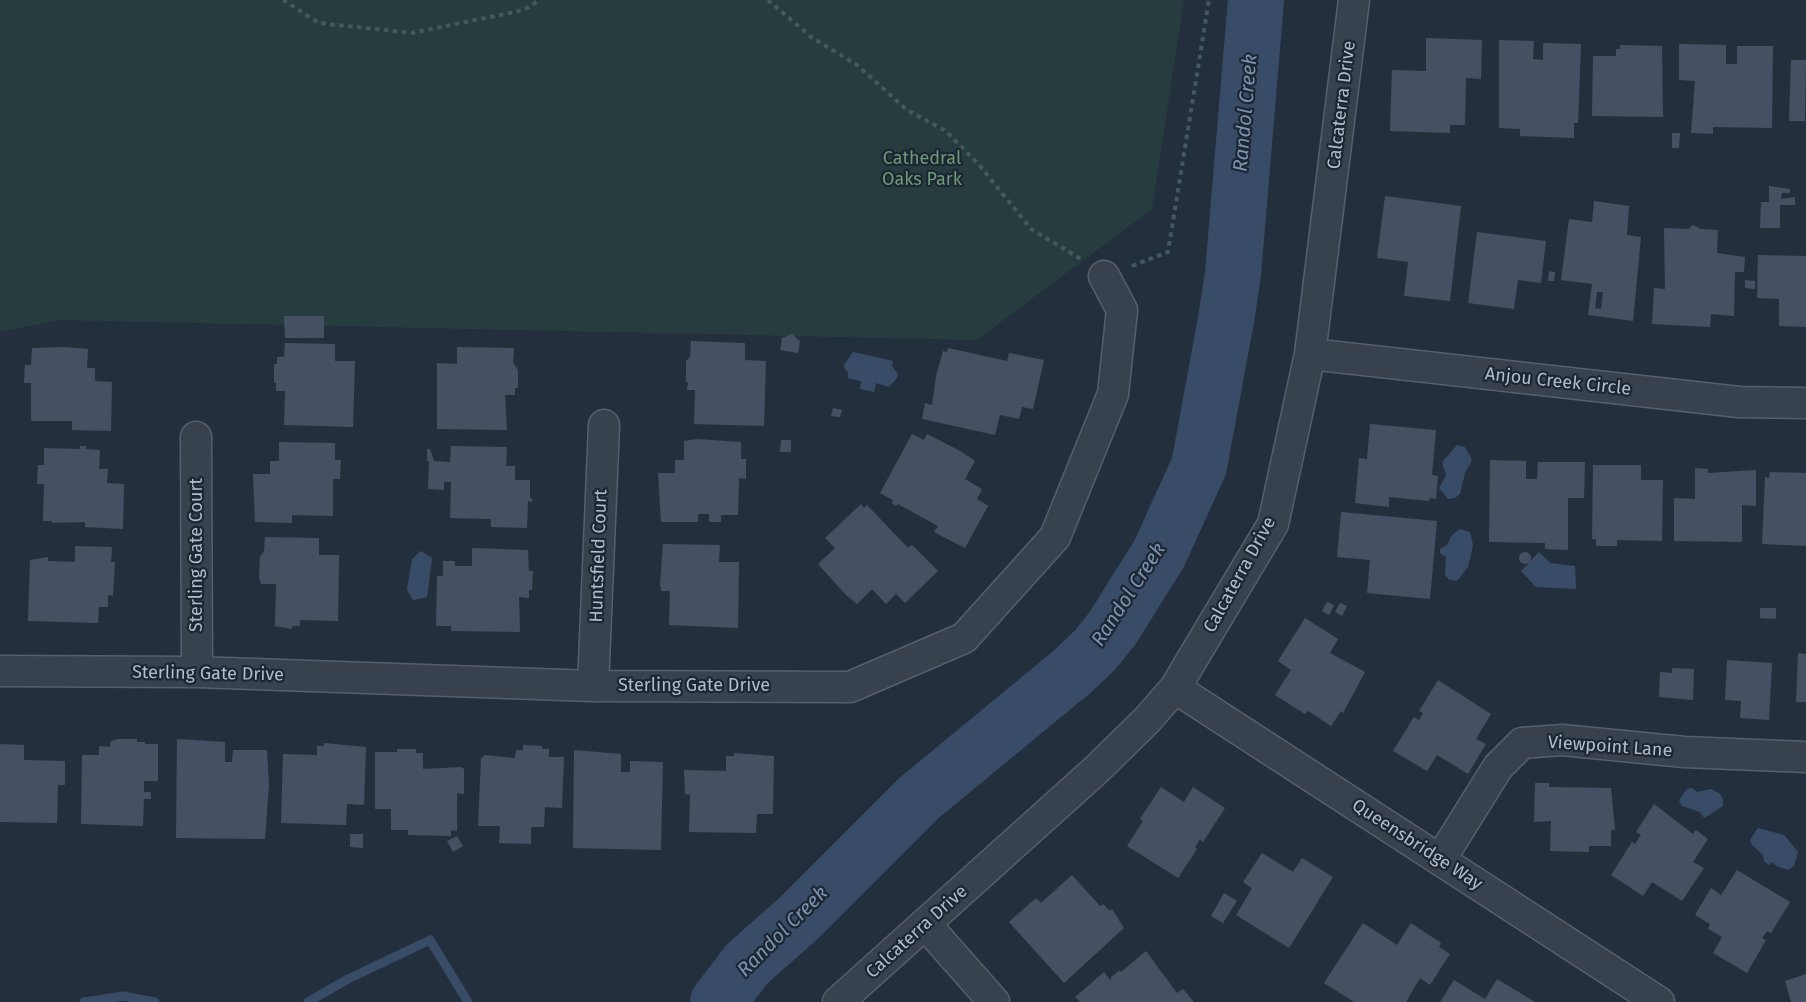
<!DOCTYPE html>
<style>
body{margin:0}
canvas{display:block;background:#242f3e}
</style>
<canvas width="1806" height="1002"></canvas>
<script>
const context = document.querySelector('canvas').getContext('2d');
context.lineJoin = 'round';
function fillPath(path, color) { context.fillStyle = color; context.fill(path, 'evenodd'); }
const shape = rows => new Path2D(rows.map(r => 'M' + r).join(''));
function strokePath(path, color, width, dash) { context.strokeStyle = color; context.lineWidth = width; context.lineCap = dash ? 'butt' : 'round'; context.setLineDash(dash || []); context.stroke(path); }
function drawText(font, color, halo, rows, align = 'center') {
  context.font = font + ' "Fira Sans",sans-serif'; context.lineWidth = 4.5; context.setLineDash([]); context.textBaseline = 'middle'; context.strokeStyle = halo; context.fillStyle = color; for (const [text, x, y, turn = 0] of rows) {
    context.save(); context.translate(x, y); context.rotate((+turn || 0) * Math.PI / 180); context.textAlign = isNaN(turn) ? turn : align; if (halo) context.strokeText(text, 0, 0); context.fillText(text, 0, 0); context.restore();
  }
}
fillPath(shape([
 [0,0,1184,0,1152,209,977,340,59,320,0,332]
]), '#263c3f');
fillPath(shape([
 [853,352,893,361,892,366,898,374,897,378,889,387,876,383,874,392,860,389,861,381,848,378,848,372,845,369,844,365],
 [1457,445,1465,447,1472,460,1465,473,1460,494,1455,498,1448,499,1439,488,1446,475,1442,462],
 [1460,529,1470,532,1473,545,1468,567,1457,581,1450,580,1445,575,1446,557,1440,553,1440,549,1447,545,1452,535],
 [421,551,432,558,427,597,413,600,407,590,412,559],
 [1539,552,1550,563,1575,566,1576,589,1536,587,1521,571],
 [1692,788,1697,792,1711,789,1719,793,1723,799,1723,806,1704,818,1700,812,1682,806,1679,800,1687,789],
 [1758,828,1784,835,1798,852,1794,866,1788,870,1776,866,1772,862,1769,865,1764,861,1763,855,1752,845,1750,840]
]), '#394c67');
strokePath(shape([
 [84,1002,123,996,155,1002],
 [308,1002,348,979,430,940,468,1002]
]), '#394c67', 9);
strokePath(shape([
 [718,1002,747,964,799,918,919,798,1073,671,1095,650,1112,629,1159,554,1199,466,1226,320,1233,274,1256,0]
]), '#394c67', 56);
fillPath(shape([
 [1426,38,1482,40,1481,79,1466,78,1465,125,1450,125,1450,133,1390,131,1392,70,1426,71],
 [1499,40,1534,41,1533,59,1543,60,1543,43,1581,44,1578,123,1574,123,1574,138,1520,136,1520,129,1499,128],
 [1679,44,1726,45,1726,64,1737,64,1737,46,1773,46,1772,128,1713,127,1713,134,1691,133,1695,81,1679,80],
 [1620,45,1662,46,1663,117,1592,116,1593,56,1616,56,1616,49,1620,49],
 [1791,60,1806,60,1805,121,1789,121],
 [1672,133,1680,133,1679,148,1672,148],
 [1769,186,1790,189,1790,193,1782,193,1781,199,1795,197,1795,205,1780,205,1780,228,1760,228,1761,202,1769,202],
 [1385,196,1461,206,1450,301,1404,296,1408,262,1377,258],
 [1594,201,1629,206,1627,235,1641,237,1633,321,1588,315,1592,284,1561,280,1569,219,1592,222],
 [1597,292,1603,292,1601,309,1595,308],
 [1693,225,1701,229,1718,230,1717,253,1745,257,1744,272,1735,272,1734,316,1711,314,1710,327,1652,324,1654,288,1665,289,1664,228,1688,229],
 [1477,232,1546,241,1541,283,1518,280,1514,309,1468,303],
 [1758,255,1806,256,1806,327,1779,326,1779,299,1757,298],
 [1549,271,1555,272,1554,281,1548,281],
 [1745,280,1755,281,1755,289,1745,288],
 [284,316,324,316,324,338,285,338],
 [792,334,800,341,798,353,780,350,782,338],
 [691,341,745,343,745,360,766,361,764,426,694,424,695,390,687,390,688,382,686,382,686,361,690,357],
 [285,343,335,344,335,361,355,361,353,427,284,425,285,391,276,391,276,383,274,383,274,364,277,364,277,357,284,357],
 [66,347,88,349,87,368,95,368,95,381,112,382,111,431,72,430,72,421,31,421,31,383,24,383,25,365,31,365,32,348],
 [457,347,514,348,513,362,518,370,518,388,515,388,515,395,505,395,507,430,437,429,437,363,457,364],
 [948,348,1007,361,1009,353,1044,360,1033,409,1022,407,1019,419,1000,415,995,435,922,419,925,403,932,405,936,376,943,351,947,352],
 [833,408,842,410,840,417,831,416],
 [1370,424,1436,430,1432,475,1438,476,1436,499,1430,498,1429,501,1389,497,1389,507,1355,503,1359,458,1367,459],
 [912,434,924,440,927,434,962,452,975,461,965,479,982,489,977,499,988,506,965,548,934,532,938,526,898,504,896,506,892,503,893,500,880,493],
 [697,439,741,442,741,459,746,459,746,479,739,478,738,515,721,515,721,522,709,522,709,514,698,514,698,522,661,522,658,473,675,473,675,460,684,460,684,441],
 [781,440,791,440,791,452,780,452],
 [279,442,335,443,335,460,341,460,340,479,333,479,333,516,292,515,292,523,255,522,253,474,270,474,270,461,279,461],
 [80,446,86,446,86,449,100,450,99,469,108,469,107,483,124,484,123,529,85,527,85,522,52,523,52,521,43,521,44,484,37,484,38,465,44,465,44,448,80,449],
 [451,446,507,447,506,466,515,466,515,480,530,480,530,498,532,498,532,502,528,501,527,528,491,527,491,519,450,518,451,482,444,482,444,490,428,489,429,461,427,461,427,449,430,449,434,461,450,462],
 [1490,460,1526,461,1526,479,1537,479,1538,462,1585,462,1584,498,1568,498,1568,550,1545,549,1545,543,1489,542],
 [1593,465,1641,465,1641,480,1663,480,1662,541,1617,540,1617,546,1596,546,1596,539,1592,539],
 [1695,468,1708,469,1708,473,1756,470,1756,506,1742,505,1742,542,1674,541,1674,498,1695,499],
 [1770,472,1806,473,1806,546,1762,544,1765,477,1769,478],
 [861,504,864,508,867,505,908,548,912,545,938,571,905,603,896,594,886,604,872,589,857,604,846,595,818,564,835,548,825,538],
 [1341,512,1437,521,1430,599,1367,593,1370,560,1337,557],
 [265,537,319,538,319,555,339,555,338,621,300,620,300,626,292,626,292,629,275,626,276,584,261,584,259,577,260,557,264,551],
 [663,544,720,545,719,562,739,562,738,628,669,625,670,591,661,591,660,584],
 [75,546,112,547,111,562,115,562,113,596,108,595,108,607,99,607,98,623,28,621,30,560,48,557,48,561,75,562],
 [472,548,528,550,529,571,533,571,532,590,529,590,529,598,519,597,520,632,451,631,451,626,436,626,437,576,443,576,443,561,455,561,455,566,472,566],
 '1519 558a6 6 0 1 1 12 0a6 6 0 1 1-12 0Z',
 [1327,602,1334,605,1329,615,1322,611],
 [1340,603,1347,606,1342,616,1335,612],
 [1760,608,1776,608,1776,619,1760,618],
 [1305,618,1338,639,1330,653,1365,672,1343,713,1341,711,1331,726,1308,711,1305,714,1275,695,1291,670,1278,661],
 [1798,653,1806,654,1806,702,1796,702],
 [1727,660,1772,663,1769,720,1740,718,1741,701,1725,700],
 [1672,668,1694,669,1693,700,1659,697,1660,672,1672,673],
 [1438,680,1491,714,1476,739,1486,744,1468,774,1437,755,1427,771,1393,751,1414,717,1419,720,1423,713,1419,711],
 [118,739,137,739,137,742,145,742,145,744,158,744,158,781,144,781,144,792,151,792,151,799,144,799,143,826,81,824,82,755,99,755,99,746,110,747,111,741],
 [177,739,225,742,225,762,232,762,233,750,267,750,269,785,265,839,176,838],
 [324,743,366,747,364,805,347,804,346,825,281,823,283,754,317,755,317,746,324,746],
 [0,744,24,745,24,760,65,761,65,785,58,785,57,823,0,822],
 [523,745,542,746,542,749,549,749,549,757,564,757,562,808,545,807,544,827,531,827,531,844,499,843,500,826,478,826,481,758,485,755,515,758,516,750,523,750],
 [397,749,416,749,416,753,423,753,423,769,461,767,464,769,464,794,457,793,457,831,451,830,451,836,408,835,408,830,391,830,391,809,375,809,375,752,397,752],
 [574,750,621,754,621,772,630,772,630,761,663,762,661,850,573,848],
 [734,753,774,756,773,814,757,814,756,833,689,832,690,795,685,794,684,770,726,771,726,756,734,756],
 [1535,783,1549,783,1549,787,1611,788,1615,830,1611,830,1611,846,1589,846,1589,852,1550,851,1551,821,1534,822],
 [1161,787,1184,802,1193,787,1225,808,1203,842,1200,839,1195,847,1197,849,1178,878,1127,846,1143,821,1140,819],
 [1654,804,1693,834,1696,830,1708,839,1693,862,1704,868,1682,901,1652,882,1643,896,1611,875,1632,842,1635,844,1641,835,1636,832],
 [350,834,363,834,363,848,350,847],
 [457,836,463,846,453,852,447,841],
 [1262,853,1293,872,1302,858,1333,877,1289,948,1236,915,1252,888,1243,882],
 [1737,870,1790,902,1771,933,1767,931,1762,938,1766,940,1747,973,1713,953,1722,937,1708,929,1710,924,1695,915,1711,888,1721,895],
 [1072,875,1100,906,1103,904,1110,911,1112,909,1124,928,1064,983,1009,922,1036,898,1041,903],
 [1224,893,1237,901,1223,923,1211,916],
 [1363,923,1397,945,1411,923,1441,943,1439,947,1450,954,1430,985,1420,978,1406,1002,1354,1002,1324,983],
 [1146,951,1177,993,1183,989,1194,1002,1080,1002,1075,997,1104,972,1111,981,1111,977,1120,970,1121,972],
 [1806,974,1806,1002,1791,1002,1785,981],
 [1497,979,1535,1002,1440,1002,1454,980,1485,999]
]), '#455162');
const minor = shape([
 [1310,354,1739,402,1806,403],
 [196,437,197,672],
 [0,671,197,672,593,686,850,687,964,638,1055,537,1113,394,1122,310,1104,276],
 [593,686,604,425],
 [1175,688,1659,1002],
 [1440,860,1498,767,1522,743,1562,740,1684,752,1806,757],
 [926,925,994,1002],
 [838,1002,1096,770,1147,720,1175,688,1273,524,1310,354,1354,0]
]);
strokePath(minor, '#565f6c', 33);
strokePath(shape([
 [283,0,319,23,412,33,524,10,539,0],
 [768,0,811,37,857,65,907,110,946,131,980,166,1031,229,1081,259],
 [1132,266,1168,252,1209,0]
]), '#44595c', 4, [4.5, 4.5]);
strokePath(minor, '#38414e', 30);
drawText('18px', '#b4bcc9', '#1d2633', [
 ["Calcaterra Drive",1342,105,-83],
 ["Anjou Creek Circle",1558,382,6],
 ["Sterling Gate Court",197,555,-90],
 ["Huntsfield Court",599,556,-88],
 ["Calcaterra Drive",1240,575,-61],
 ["Sterling Gate Drive",208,674,1],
 ["Sterling Gate Drive",694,686],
 ["Viewpoint Lane",1610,747,4],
 ["Queensbridge Way",1417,845,33],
 ["Calcaterra Drive",917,932,-42]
]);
drawText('18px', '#6b9a76', '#1d2633', [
 ["Cathedral",922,159],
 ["Oaks Park",922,180]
]);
drawText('italic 20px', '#7c92b1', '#1d2633', [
 ["Randol Creek",1246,113,-85],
 ["Randol Creek",1129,595,-57],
 ["Randol Creek",783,932,-45]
]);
</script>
